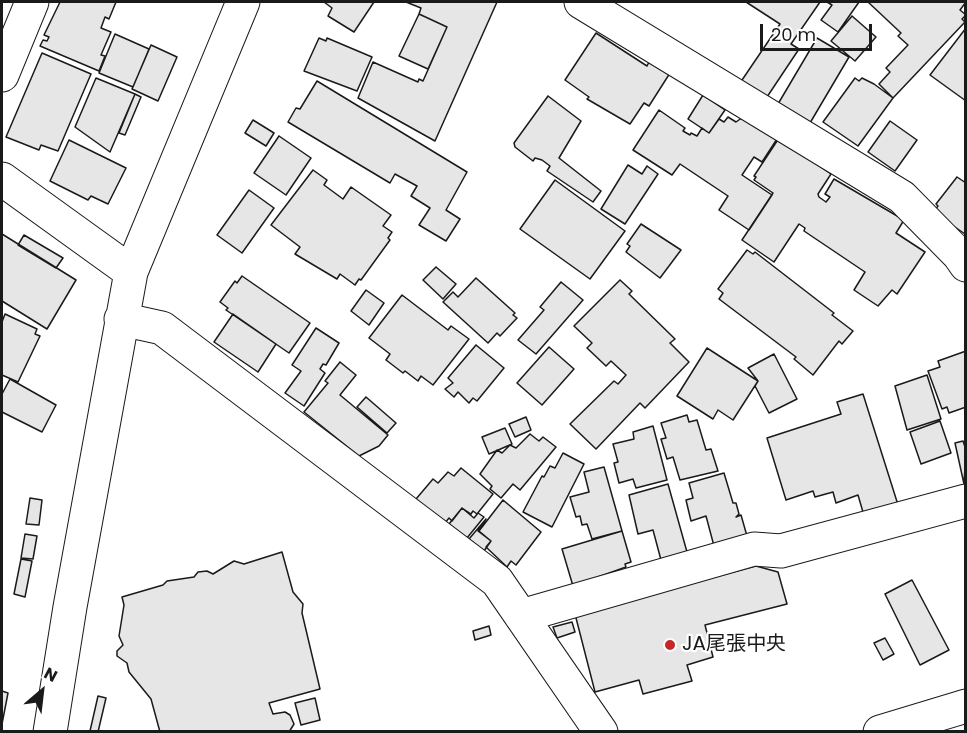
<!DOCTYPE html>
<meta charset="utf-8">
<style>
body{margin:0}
#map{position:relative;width:967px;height:733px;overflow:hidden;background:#fff;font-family:Poppins,sans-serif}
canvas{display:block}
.frame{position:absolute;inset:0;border:3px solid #1a1a1a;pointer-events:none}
.north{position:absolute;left:12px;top:661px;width:60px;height:60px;-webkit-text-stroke:4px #fff;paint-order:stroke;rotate:28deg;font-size:16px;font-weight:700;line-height:24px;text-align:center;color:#1a1a1a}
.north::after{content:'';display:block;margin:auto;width:21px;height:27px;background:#1a1a1a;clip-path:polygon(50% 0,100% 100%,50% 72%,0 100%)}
.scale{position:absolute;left:760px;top:24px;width:112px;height:27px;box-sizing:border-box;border:3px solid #1a1a1a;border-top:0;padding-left:8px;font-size:18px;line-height:21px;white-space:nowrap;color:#1a1a1a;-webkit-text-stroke:4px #fff;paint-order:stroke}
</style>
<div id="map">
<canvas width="967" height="733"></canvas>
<div class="frame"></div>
<div class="north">N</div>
<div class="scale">20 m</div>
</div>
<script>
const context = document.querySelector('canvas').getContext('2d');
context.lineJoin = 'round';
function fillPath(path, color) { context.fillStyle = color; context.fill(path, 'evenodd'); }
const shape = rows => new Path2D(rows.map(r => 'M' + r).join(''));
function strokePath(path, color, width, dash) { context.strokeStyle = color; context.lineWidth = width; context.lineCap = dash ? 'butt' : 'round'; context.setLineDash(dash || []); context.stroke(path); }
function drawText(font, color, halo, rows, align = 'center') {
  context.font = font + ' Poppins,"Noto Sans JP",sans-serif'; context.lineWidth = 4.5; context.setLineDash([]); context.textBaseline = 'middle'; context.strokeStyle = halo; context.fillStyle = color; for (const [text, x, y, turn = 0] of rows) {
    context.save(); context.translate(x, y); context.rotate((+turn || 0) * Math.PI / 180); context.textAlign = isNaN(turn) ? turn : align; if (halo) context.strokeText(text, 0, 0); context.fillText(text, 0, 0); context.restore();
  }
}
const building = shape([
 [60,2,116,2,109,19,105,17,101,28,111,32,101,55,105,56,99,71,40,46,43,40,47,41,49,37,44,35,60,2],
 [324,2,374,2,354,32,328,16,332,8,324,2],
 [406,2,497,2,435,141,358,98,373,62,418,82,419,79,423,81,447,27,419,14,421,8,406,2],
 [746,2,820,2,791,44,799,49,765,100,740,83,780,24,746,2],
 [827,2,859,2,838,32,821,20,832,5,827,2],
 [868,2,966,2,960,10,966,15,962,19,965,22,893,98,879,84,890,72,886,68,908,45,898,36,901,33,868,2],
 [419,14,447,27,428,69,399,56,419,14],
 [852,16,876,37,855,61,831,41,852,16],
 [966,28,966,101,930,75,966,28],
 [596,33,647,66,650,60,670,73,649,106,644,103,630,124,587,99,589,97,565,80,596,33],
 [115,34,149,49,133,87,99,73,115,34],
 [319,38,326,41,327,38,372,57,357,91,304,71,319,38],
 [817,38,849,57,810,123,778,104,817,38],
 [151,45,177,57,158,101,132,89,151,45],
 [42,53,91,74,58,151,41,145,39,150,6,137,42,53],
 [96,78,135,94,110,152,75,127,96,78],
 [855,78,859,81,862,78,874,84,893,98,858,146,823,122,855,78],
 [317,81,467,172,446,210,460,219,446,241,419,225,430,208,411,196,417,186,395,174,390,183,288,122,296,108,300,109,317,81],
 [135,94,141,97,125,135,119,133,135,94],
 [703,95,725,110,709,133,688,119,703,95],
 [548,96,581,121,559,158,601,191,593,202,547,171,550,166,542,160,535,158,533,161,515,147,514,143,548,96],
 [659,110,685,128,683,131,690,135,691,133,697,136,702,128,709,133,719,119,724,122,728,117,736,122,743,117,777,139,762,162,754,157,742,175,772,195,749,230,719,210,728,196,680,164,672,175,633,150,659,110],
 [253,120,274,133,266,146,245,133,253,120],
 [890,121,917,140,895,171,868,152,890,121],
 [279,136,311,158,286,195,254,173,279,136],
 [779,138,831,174,818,194,819,197,826,202,830,197,825,194,834,179,904,220,896,233,925,252,897,294,892,290,878,306,854,290,865,272,804,231,805,228,799,224,774,262,742,240,773,193,754,180,756,177,754,176,779,138],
 [69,140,126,168,108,204,91,196,88,200,50,181,69,140],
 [628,165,642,174,647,166,658,174,625,224,601,209,628,165],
 [313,170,327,180,324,185,343,199,351,187,391,215,383,226,392,232,388,238,390,240,361,280,359,279,355,285,340,274,337,279,295,254,300,247,271,225,313,170],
 [957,177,966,183,965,234,933,212,938,206,936,204,957,177],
 [555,180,625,231,590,279,520,229,555,180],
 [249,190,274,208,242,253,217,235,249,190],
 [641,224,681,250,660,278,626,252,630,246,627,244,641,224],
 [2,234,76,280,47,329,2,301,2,234],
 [24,235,63,258,56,268,18,245,24,235],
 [747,250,753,254,755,252,834,313,832,315,853,331,842,344,839,341,813,375,794,359,796,357,719,299,723,293,718,289,747,250],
 [436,267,456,284,443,299,423,280,436,267],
 [242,276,310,323,289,353,226,310,228,308,220,302,235,281,237,283,242,276],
 [476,278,515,313,513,315,517,318,500,336,497,333,488,343,443,302,453,292,458,297,476,278],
 [620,280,632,291,629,294,675,339,670,343,689,362,645,408,640,403,596,449,570,424,614,381,618,384,626,375,611,361,606,366,587,348,592,343,574,326,620,280],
 [561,282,583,300,536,354,518,340,544,310,540,307,561,282],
 [366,290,384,303,369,325,351,311,366,290],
 [402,295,448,330,451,326,469,339,433,385,421,376,418,381,405,371,403,373,386,360,390,354,369,338,402,295],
 [5,314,37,329,35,334,40,336,18,382,2,375,2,322,5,314],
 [233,314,276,344,258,372,214,342,233,314],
 [316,328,339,343,326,365,323,364,320,369,325,373,304,406,285,393,301,371,292,365,316,328],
 [476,345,504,368,477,401,473,398,469,403,458,392,454,397,445,389,453,383,448,378,476,345],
 [549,347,574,369,542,405,517,383,549,347],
 [707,348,758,381,733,420,718,410,713,419,677,396,707,348],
 [966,351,966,407,949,413,947,407,942,409,928,371,940,367,938,361,966,351],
 [774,354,797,399,769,413,755,386,758,381,748,368,774,354],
 [340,362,356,375,340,395,388,435,379,446,359,456,304,412,328,383,325,381,340,362],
 [927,375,941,419,907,430,895,386,927,375],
 [10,379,56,405,42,432,2,412,2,394,10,379],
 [863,394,899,508,865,519,858,495,836,503,833,492,815,497,813,491,786,500,767,438,841,414,837,402,863,394],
 [366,397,396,423,387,433,357,407,366,397],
 [687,415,689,422,697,420,706,450,711,449,718,471,680,480,673,457,667,459,661,439,666,438,661,423,687,415],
 [526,417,531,430,515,437,509,424,526,417],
 [940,421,951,453,921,464,910,432,940,421],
 [653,426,667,480,636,488,633,479,619,483,614,463,618,462,613,444,634,439,633,432,653,426],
 [505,428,512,444,489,454,482,437,505,428],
 [530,434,539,441,543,437,556,447,520,490,513,484,501,498,490,489,492,486,480,474,497,450,502,453,510,445,516,448,530,434],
 [963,441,966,450,964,484,955,443,963,441],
 [563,453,584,464,552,527,523,512,542,476,544,477,550,466,555,468,563,453],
 [604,467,622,531,592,539,587,524,582,525,580,516,576,517,570,497,589,492,584,472,604,467],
 [461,468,493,494,477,514,473,511,471,514,462,508,452,521,449,518,445,523,416,499,433,479,438,483,448,472,454,476,461,468],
 [724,473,733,503,736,503,739,514,736,517,741,515,747,536,714,546,706,516,691,521,686,500,693,498,689,483,724,473],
 [668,484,687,552,661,560,653,530,638,534,629,495,668,484],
 [30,498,42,500,39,525,26,524,30,498],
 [503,500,541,532,516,565,511,561,507,567,486,547,491,541,479,531,503,500],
 [462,508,474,518,478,513,484,517,467,538,449,524,462,508],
 [486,519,478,531,491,541,484,551,469,539,486,519],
 [622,531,631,562,625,564,626,567,573,586,562,549,622,531],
 [25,534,37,536,33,559,21,558,25,534],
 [282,552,293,592,303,604,302,613,320,689,269,703,273,714,285,712,290,715,294,724,289,732,160,732,151,699,129,672,127,663,117,656,117,651,123,645,119,636,124,605,122,597,163,585,167,581,194,577,198,572,207,571,213,574,234,561,244,564,282,552],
 [21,559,32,561,25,597,14,594,21,559],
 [756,566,778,572,787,604,705,625,713,657,687,665,692,681,643,694,639,680,595,692,575,614,756,566],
 [912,580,949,650,920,665,885,594,912,580],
 [572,622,575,632,557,638,553,627,572,622],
 [489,626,491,635,475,640,473,631,489,626],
 [885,638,894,654,883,660,874,643,885,638],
 [2,691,8,693,2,724,2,691],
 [98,696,106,698,98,732,92,732,90,731,98,696],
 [315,698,320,720,301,725,295,703,315,698]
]);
fillPath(building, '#e6e6e6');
strokePath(building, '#1a1a1a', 1.5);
const minor = shape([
 [581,2,902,197,959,255,966,265],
 [2,75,32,2],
 [2,179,131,272],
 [121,319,162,328,497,581,601,732],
 [521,616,754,549,781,551,966,501],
 [50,732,70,607,131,272,243,2]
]);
const major = shape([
 [880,732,966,706]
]);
strokePath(minor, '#1a1a1a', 35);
strokePath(major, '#1a1a1a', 35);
strokePath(minor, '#fff', 33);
strokePath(major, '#fff', 33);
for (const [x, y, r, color] of [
 [670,645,6,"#c62828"]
]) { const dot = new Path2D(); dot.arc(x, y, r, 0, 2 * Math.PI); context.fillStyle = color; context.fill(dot); strokePath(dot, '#fff', 2); }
drawText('20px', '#1a1a1a', '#fff', [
 ["JA尾張中央",682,645]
], 'left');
</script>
